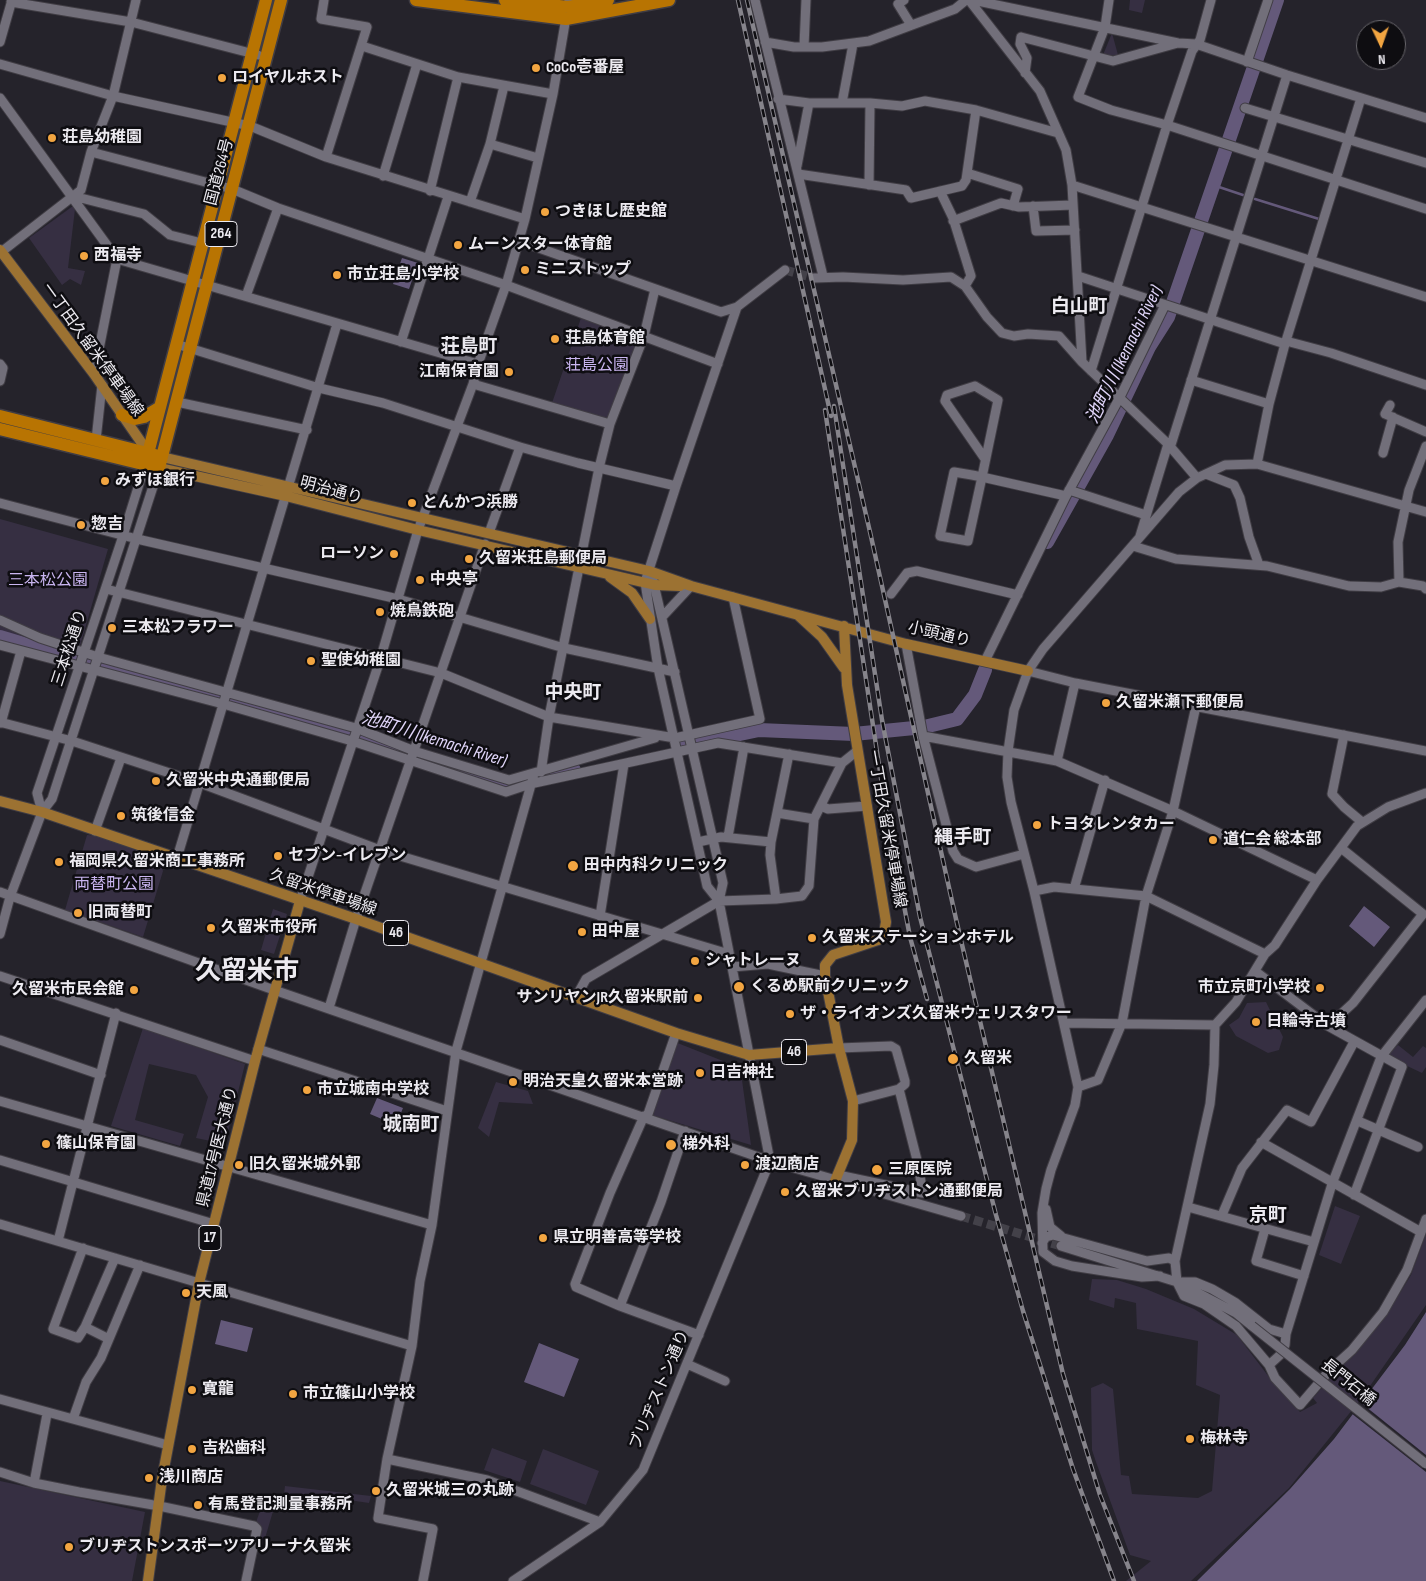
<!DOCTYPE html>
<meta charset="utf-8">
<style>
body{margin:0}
#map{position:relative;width:1426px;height:1581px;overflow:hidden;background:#25232b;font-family:"Sofia Sans Condensed",sans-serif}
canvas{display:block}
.north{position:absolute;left:1356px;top:20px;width:50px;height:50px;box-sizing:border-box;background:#0e0d11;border:1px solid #67656a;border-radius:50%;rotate:177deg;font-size:14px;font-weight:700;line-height:20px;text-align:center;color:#eceaf0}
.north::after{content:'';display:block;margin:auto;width:18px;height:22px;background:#f2a541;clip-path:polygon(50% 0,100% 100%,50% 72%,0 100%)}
</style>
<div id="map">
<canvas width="1426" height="1581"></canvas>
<div class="north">N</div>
</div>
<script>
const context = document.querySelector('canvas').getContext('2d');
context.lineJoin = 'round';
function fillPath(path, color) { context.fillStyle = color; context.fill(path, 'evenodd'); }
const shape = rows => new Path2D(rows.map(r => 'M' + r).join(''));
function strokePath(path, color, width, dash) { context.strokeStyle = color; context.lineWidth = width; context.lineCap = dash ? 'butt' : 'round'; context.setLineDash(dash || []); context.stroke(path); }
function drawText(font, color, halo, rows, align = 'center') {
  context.font = font + ' "Sofia Sans Condensed","Noto Sans JP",sans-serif'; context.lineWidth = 5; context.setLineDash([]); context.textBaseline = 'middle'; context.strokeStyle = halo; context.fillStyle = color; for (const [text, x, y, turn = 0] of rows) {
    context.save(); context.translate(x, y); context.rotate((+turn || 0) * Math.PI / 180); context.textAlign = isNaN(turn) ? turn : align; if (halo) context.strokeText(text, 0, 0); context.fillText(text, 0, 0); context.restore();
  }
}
fillPath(shape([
 [1130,0,1145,0,1142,13,1129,10],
 [1112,33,1118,55,1103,55],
 [73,206,75,209,68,268,85,271,81,285,70,279,62,285,29,238],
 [582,315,640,338,609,419,552,403],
 [0,519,108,549,80,646,76,648,0,636],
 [87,835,99,836,159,859,163,871,143,937,65,910],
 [273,909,287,914,274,954,261,950],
 [1266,1002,1283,1037,1279,1050,1268,1053,1236,1036,1229,1025,1239,1018,1247,1003],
 [143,1028,245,1064,225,1144,196,1138,208,1097,196,1075,149,1064,135,1120,184,1134,180,1146,111,1126],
 [675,1042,728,1063,723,1075,729,1082,737,1072,741,1073,751,1145,652,1115],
 [1398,1045,1413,1057,1423,1046,1426,1048,1426,1067,1422,1073,1386,1056],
 [496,1082,528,1091,533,1104,499,1102,489,1137,478,1128],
 [1335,1206,1360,1216,1341,1264,1319,1255],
 [1426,1234,1426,1305,1361,1399,1289,1488,1191,1581,1126,1581,1151,1561,1130,1555,1096,1462,1092,1450,1091,1388,1103,1383,1113,1389,1121,1475,1129,1476,1132,1494,1198,1498,1212,1491,1220,1395,1196,1385,1198,1341,1137,1329,1136,1303,1115,1298,1114,1308,1089,1300,1092,1279,1117,1280,1146,1289,1194,1309,1237,1335,1269,1377,1300,1412,1317,1403,1313,1398,1387,1314,1411,1275],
 [492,1448,527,1461,520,1482,484,1470],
 [543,1449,599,1471,586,1505,530,1484],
 [0,1481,145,1512,132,1581,0,1581],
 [285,1486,371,1496,369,1503,315,1495,307,1508,274,1508,263,1545,258,1544,260,1530,256,1522,266,1495,284,1494]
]), '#362f42');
fillPath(shape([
 [402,258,418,263,409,289,393,284],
 [1364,906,1390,927,1374,947,1349,926],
 [377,1098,403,1108,396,1125,370,1114],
 [1426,1312,1426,1581,1197,1581,1290,1489,1334,1439,1405,1345],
 [221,1320,253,1328,247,1352,215,1344],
 [539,1343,579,1359,564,1397,524,1382]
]), '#64597a');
fillPath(shape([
 [1360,1402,1426,1455,1426,1472,1351,1413]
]), '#25232b');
strokePath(shape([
 [1213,185,1246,196],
 [1255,199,1319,219]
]), '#64597a', 2.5);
strokePath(shape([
 [1047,542,1107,435,1149,347,1168,317,1277,0],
 [0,637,107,669,216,695,366,739,502,784,574,770],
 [678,747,759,730,854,734,924,727,957,719,975,695,985,670]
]), '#64597a', 14);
strokePath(shape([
 [785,270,814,278],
 [961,1216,1061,1246]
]), '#434149', 9, [9, 4.5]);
const minor = shape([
 [324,0,321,19,367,27,326,157],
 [755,0,823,276],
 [904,0,898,4,911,25],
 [969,0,1040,91,1066,150,1072,185,1082,362],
 [973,0,1178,43,1196,44,1287,75,1426,118],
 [1109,0,1105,27,1078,97,1111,110,1167,125,1426,209],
 [11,2,131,22,258,55],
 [0,42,12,0],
 [765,42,794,47,822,47,869,41,955,9,966,0],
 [362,46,458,77,553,94],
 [804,47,806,0],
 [1247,62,1268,0],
 [0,64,113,96,250,126,326,157,525,219],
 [1025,73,1027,58,1020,44,1021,37,1113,61,1178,43],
 [0,98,117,259,478,364],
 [778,99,809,103,870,103,902,106,925,101,976,110,1058,133],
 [842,103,853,44],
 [1245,108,1426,163],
 [490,144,538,158],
 [91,152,232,189,278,208,506,285,718,364],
 [797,166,809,103],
 [967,173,1018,189,1013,206],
 [798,174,906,190,911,198,962,186,966,180,976,110],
 [383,176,417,64],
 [869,185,870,103],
 [1072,185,1426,297],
 [430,191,458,77],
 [940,191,953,218,971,276,965,286],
 [73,196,144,214,170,235,202,243],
 [470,202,490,144,504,86],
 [1033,206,1036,231,1075,230],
 [953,221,1001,203,1019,207,1073,205],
 [519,241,721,312,737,307,785,270],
 [0,253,81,190,91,152,113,96,136,0],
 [1078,276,1285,344],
 [814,278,843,277,903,280,951,277,965,286,987,317,1002,333,1014,336,1028,334,1059,336,1082,362,1168,444,1197,478],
 [246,296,278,208],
 [1286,341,1331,353,1426,385],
 [401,342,448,197],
 [176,344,319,388,383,403,520,447,578,463,676,486],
 [0,364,3,368,0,381],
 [1091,371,1167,125,1192,51,1200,40,1211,0],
 [94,374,117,259],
 [1191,380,1269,404],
 [473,384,610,424],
 [177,402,307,430],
 [1390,405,1385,414,1426,432],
 [96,440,102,385],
 [1170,448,1287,75],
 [1383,453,1393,417],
 [985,459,945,401,947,395,975,386,998,400,982,477,968,541,940,536,954,472,972,475,982,477,1066,496],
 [1257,464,1269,404,1285,344,1361,98],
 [1206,474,1234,485,1240,498,1249,537,1259,565],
 [1069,490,1146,515],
 [0,503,137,539,398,599,564,648,675,672],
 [489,533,520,447],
 [1140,536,1168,444],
 [1133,546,1176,559,1267,566,1349,586,1381,587,1399,582,1423,586,1426,589],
 [653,580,723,883,719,901,770,1161],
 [1399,582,1398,542,1409,490,1426,446],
 [106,589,441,673,549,717,675,738,760,719,733,597],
 [891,594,907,573,917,571,1018,595],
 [663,616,691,586],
 [0,620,40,638,98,657,356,728,417,752,509,780,655,738],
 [906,644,923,736,953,851,958,859,976,867,1024,854],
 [0,645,223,704,352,741,506,792,530,784,718,743,842,763],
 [985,661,1066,496,1120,397,1165,305],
 [1028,671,1075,683,1426,751],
 [0,722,72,741,200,783,380,850,729,954],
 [1,723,21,651],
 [1344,735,1332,794,1344,807,1362,822],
 [923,736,1057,761,1173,811,1317,880],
 [1057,761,1075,683],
 [541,772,549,717,599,468,610,424,644,336,655,289],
 [821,806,828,809,867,806],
 [42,812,37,793,123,536,145,465],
 [777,813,814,819],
 [95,831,121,758],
 [728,837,744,747],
 [698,842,721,837,771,842],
 [177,858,337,324],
 [1074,889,1105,780],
 [1034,891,1054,887,1146,896,1265,954],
 [0,892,274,990,770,1161,961,1216],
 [776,899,770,855,771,842,789,754],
 [300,901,380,660,418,530,473,384,478,364,506,285,525,219,553,94,569,0],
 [719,901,707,886,658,668,645,582,676,486,737,307],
 [600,916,624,764],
 [0,934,10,897,42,812,52,799,159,468],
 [732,967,768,964,825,976],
 [1255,971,1328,1026,1402,1067,1354,1195],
 [0,976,255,1061],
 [576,997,586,979,719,901,776,899,802,896,809,886,814,819,842,763,857,751],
 [1426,1000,1381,1057,1332,1184,1286,1334,1285,1345,1280,1355,1269,1365,1275,1378,1300,1405,1330,1370,1352,1350,1383,1312,1407,1270,1426,1219],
 [329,1008,356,919,485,544],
 [1065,1023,1215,1025],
 [1328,1026,1353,1003,1423,914,1341,848],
 [0,1040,101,1075],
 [839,1048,891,1046,896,1049,905,1081,905,1084,899,1089,853,1101],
 [258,1049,447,1111],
 [1078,1087,1098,1080,1122,1023,1146,896,1173,811,1196,706],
 [0,1101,432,1225],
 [644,1116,610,1193,575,1284,576,1287,620,1306,699,1335],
 [647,1117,676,1033],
 [1358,1121,1418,1147],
 [1261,1142,1421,1232],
 [0,1160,214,1224],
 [838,1175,923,1193,917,1160,899,1089],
 [1188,1207,1314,1242],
 [1046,1209,1050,1227,1061,1236],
 [1222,1215,1242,1168,1287,1110,1311,1122,1354,1042],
 [0,1224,412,1346],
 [1265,1229,1256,1261,1304,1276],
 [58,1241,116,1013],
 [1042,1243,1046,1237,1053,1235,1147,1261,1169,1258,1175,1261],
 [1061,1246,1177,1282,1236,1313,1252,1326],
 [83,1248,53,1329,78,1338,85,1327],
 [1160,1276,1142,1277,1072,1266,1055,1261,1043,1252,1042,1213,1046,1189,1051,1170,1075,1105,1078,1087,1034,891,1011,802,1007,777,1008,751,1014,710,1028,671,1043,649,1179,492,1197,478,1225,465,1257,464,1426,512],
 [1182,1282,1195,1282,1212,1289,1236,1303,1269,1329,1286,1334],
 [620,1306,661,1202,685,1131],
 [109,1339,85,1327,115,1258],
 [687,1364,725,1381],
 [1269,1365,1236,1326,1204,1304,1184,1296,1177,1282,1175,1261,1210,1104,1214,1065,1215,1025,1236,1002,1265,954,1275,945,1317,880,1357,826,1388,807,1426,793],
 [0,1399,168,1445],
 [73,1419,86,1382,101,1358,140,1265],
 [387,1459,487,1480,600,1522],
 [0,1472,34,1483,79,1492,159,1506,254,1526,257,1529,246,1581],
 [34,1483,47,1414],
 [423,1581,433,1529,378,1518,387,1459,412,1346,420,1281,432,1225,456,1051,534,774],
 [513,1581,600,1522,643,1470,770,1161]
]);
const major = shape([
 [0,250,94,374,159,468,286,496,418,530,655,585,680,586],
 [162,457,649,571,691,586,906,644,1028,671],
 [610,577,632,593,650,619],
 [798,615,822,637,844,668],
 [0,801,42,812,356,919,676,1033,749,1055,839,1048],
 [835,1181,852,1140,853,1101,839,1048,825,976,825,965,833,955,878,940,884,933,886,922,847,685,844,626],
 [148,1581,162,1479,199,1283,255,1061,300,901]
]);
const highway = shape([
 [416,0,566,19,669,0],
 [505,0,568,7,608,0],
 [122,415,135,419,144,417,159,408],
 [0,416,155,455],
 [0,429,159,468,281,0],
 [145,465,266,0]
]);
strokePath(minor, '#403d44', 11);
strokePath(major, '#403d44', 12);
strokePath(highway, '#403d44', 15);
strokePath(minor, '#726f7a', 9);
strokePath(major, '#9c7232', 10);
strokePath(highway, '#b87402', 12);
const rail = shape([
 [738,0,831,416],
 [747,0,870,532,956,919,1063,1374,1100,1495,1134,1581],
 [834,406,882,720,920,917,996,1215,1023,1311,1073,1469,1114,1581],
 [825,410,886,811,910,937,927,999]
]);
strokePath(rail, '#86848b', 4.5);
strokePath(rail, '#0e0d11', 2.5, [8]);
const minorBridge = shape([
 [1252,1326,1426,1464]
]);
strokePath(minorBridge, '#403d44', 11, []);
strokePath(minorBridge, '#726f7a', 9);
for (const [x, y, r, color] of [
 [536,68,5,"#f2a541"],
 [222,78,5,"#f2a541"],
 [52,138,5,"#f2a541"],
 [545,212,5,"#f2a541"],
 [458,245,5,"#f2a541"],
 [84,256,5,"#f2a541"],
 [525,270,5,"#f2a541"],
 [337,275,5,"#f2a541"],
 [555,339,5,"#f2a541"],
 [509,372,5,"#f2a541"],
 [105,481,5,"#f2a541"],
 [412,503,5,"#f2a541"],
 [81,525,5,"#f2a541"],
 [394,554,5,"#f2a541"],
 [469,559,5,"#f2a541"],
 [420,580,5,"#f2a541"],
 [380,612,5,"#f2a541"],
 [112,628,5,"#f2a541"],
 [311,661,5,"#f2a541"],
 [1106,703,5,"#f2a541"],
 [156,781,5,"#f2a541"],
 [121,816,5,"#f2a541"],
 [1037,825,5,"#f2a541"],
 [1213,840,5,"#f2a541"],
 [278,856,5,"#f2a541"],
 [59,862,5,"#f2a541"],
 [573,866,6,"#f2a541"],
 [78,913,5,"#f2a541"],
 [211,928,5,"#f2a541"],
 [582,932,5,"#f2a541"],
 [812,938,5,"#f2a541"],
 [695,961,5,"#f2a541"],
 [739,987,6,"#f2a541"],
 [1320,988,5,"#f2a541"],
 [134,990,5,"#f2a541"],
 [698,998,5,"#f2a541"],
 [790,1014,5,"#f2a541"],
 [1256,1022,5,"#f2a541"],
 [953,1059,6,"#f2a541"],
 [700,1073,5,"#f2a541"],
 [513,1082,5,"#f2a541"],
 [307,1090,5,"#f2a541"],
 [46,1144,5,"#f2a541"],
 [671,1145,6,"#f2a541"],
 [239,1165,5,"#f2a541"],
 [745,1165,5,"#f2a541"],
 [877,1170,6,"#f2a541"],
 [785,1192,5,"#f2a541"],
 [543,1238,5,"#f2a541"],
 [186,1293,5,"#f2a541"],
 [192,1390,5,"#f2a541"],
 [293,1394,5,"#f2a541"],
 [1190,1439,5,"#f2a541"],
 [192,1449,5,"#f2a541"],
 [149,1478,5,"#f2a541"],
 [376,1491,5,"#f2a541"],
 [198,1505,5,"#f2a541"],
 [69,1547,5,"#f2a541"]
]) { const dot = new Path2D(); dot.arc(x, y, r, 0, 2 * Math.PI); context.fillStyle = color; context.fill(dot); strokePath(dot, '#0e0d11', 2); }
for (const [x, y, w] of [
 [221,234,32],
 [396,933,25],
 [794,1052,25],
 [210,1238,22]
]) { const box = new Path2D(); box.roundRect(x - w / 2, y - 12.5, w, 25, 4); context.fillStyle = '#0e0d11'; context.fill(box); strokePath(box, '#eceaf0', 1); }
drawText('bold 15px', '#eceaf0', null, [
 ["264",221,234],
 ["46",396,933],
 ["46",794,1052],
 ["17",210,1238]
]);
drawText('bold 16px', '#eceaf0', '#0e0d11', [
 ["CoCo壱番屋",546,68],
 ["ロイヤルホスト",232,78],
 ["荘島幼稚園",62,138],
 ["つきほし歴史館",555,212],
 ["ムーンスター体育館",468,245],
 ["西福寺",94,256],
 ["ミニストップ",535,270],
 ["市立荘島小学校",347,275],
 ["荘島体育館",565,339],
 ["江南保育園",499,372,"right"],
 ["みずほ銀行",115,481],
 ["とんかつ浜勝",422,503],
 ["惣吉",91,525],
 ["ローソン",384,554,"right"],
 ["久留米荘島郵便局",479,559],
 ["中央亭",430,580],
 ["焼鳥鉄砲",390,612],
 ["三本松フラワー",122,628],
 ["聖使幼稚園",321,661],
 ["久留米瀬下郵便局",1116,703],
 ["久留米中央通郵便局",166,781],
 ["筑後信金",131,816],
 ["トヨタレンタカー",1047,825],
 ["道仁会 総本部",1223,840],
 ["セブン-イレブン",288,856],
 ["福岡県久留米商工事務所",69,862],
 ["田中内科クリニック",584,866],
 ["旧両替町",88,913],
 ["久留米市役所",221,928],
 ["田中屋",592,932],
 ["久留米ステーションホテル",822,938],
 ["シャトレーヌ",705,961],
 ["くるめ駅前クリニック",750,987],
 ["市立京町小学校",1310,988,"right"],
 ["久留米市民会館",124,990,"right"],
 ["サンリヤンJR久留米駅前",688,998,"right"],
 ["ザ・ライオンズ久留米ウェリスタワー",800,1014],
 ["日輪寺古墳",1266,1022],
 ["久留米",964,1059],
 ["日吉神社",710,1073],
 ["明治天皇久留米本営跡",523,1082],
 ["市立城南中学校",317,1090],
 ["篠山保育園",56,1144],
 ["梯外科",682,1145],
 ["旧久留米城外郭",249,1165],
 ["渡辺商店",755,1165],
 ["三原医院",888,1170],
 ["久留米ブリヂストン通郵便局",795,1192],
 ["県立明善高等学校",553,1238],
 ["天風",196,1293],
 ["寛龍",202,1390],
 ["市立篠山小学校",303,1394],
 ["梅林寺",1200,1439],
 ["吉松歯科",202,1449],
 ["浅川商店",159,1478],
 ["久留米城三の丸跡",386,1491],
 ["有馬登記測量事務所",208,1505],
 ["ブリヂストンスポーツアリーナ久留米",79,1547]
], 'left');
drawText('16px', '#eceaf0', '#0e0d11', [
 ["国道264号",220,172,-75],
 ["一丁田久留米停車場線",92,350,54],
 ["明治通り",331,491,15],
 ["小頭通り",939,635,13],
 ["三本松通り",70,648,-72],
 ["一丁田久留米停車場線",886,829,80],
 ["久留米停車場線",323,893,19],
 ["県道17号医大通り",218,1147,-76],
 ["長門石橋",1348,1383,39],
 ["ブリヂストン通り",660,1390,-67]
]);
drawText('16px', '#c9b5f0', '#0e0d11', [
 ["荘島公園",597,366],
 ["三本松公園",48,581],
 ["両替町公園",114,885]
]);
drawText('italic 18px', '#e1d6fa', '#0e0d11', [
 ["池町川 (Ikemachi River)",1125,355,-64],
 ["池町川 (Ikemachi River)",434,740,17]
]);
drawText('bold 19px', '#eceaf0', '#0e0d11', [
 ["白山町",1079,307],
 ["荘島町",469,347],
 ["中央町",573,693],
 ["縄手町",963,838],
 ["城南町",411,1125],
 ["京町",1268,1216]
]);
drawText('bold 26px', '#eceaf0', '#0e0d11', [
 ["久留米市",247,972]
]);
</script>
